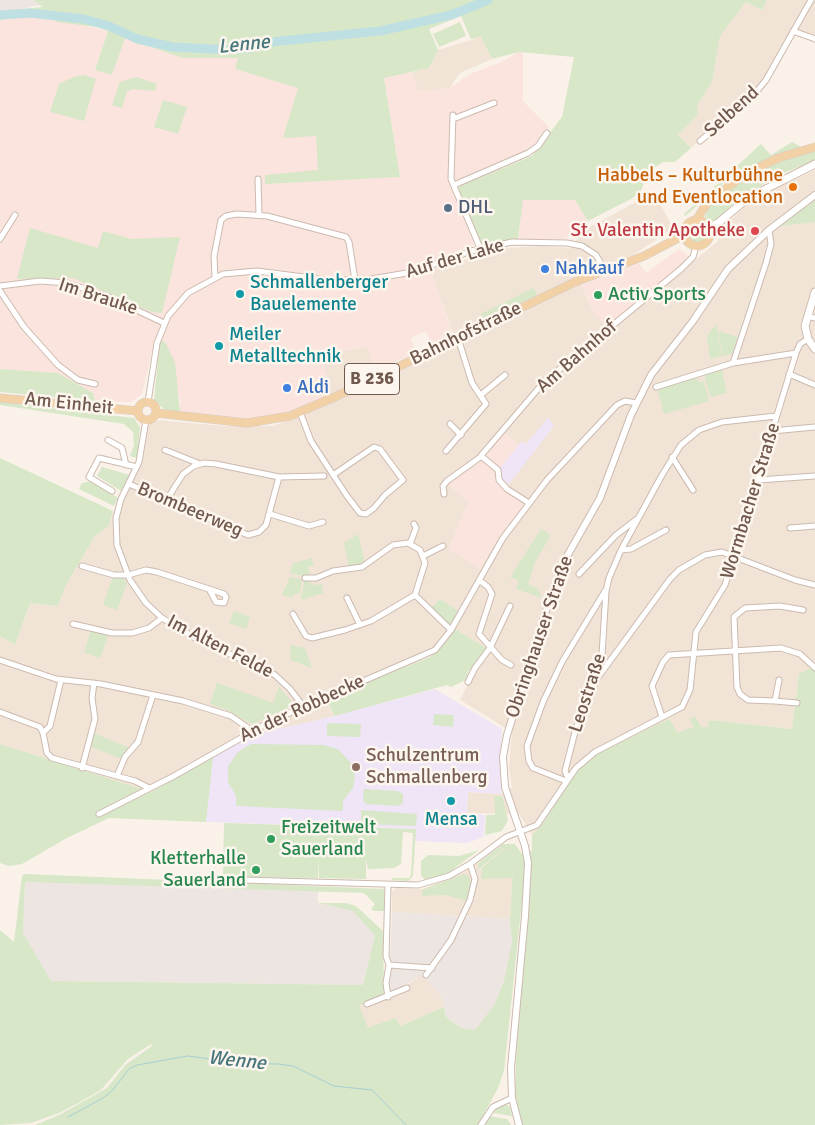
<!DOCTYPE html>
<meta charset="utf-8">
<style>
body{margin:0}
canvas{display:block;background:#faf2e8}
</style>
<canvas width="815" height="1125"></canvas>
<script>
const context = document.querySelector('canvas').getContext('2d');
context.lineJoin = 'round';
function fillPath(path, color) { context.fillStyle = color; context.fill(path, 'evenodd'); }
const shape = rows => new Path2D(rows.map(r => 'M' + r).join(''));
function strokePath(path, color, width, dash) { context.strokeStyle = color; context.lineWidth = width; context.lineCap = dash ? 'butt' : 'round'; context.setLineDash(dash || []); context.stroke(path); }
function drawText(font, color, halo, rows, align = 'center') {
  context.font = font + ' Signika,sans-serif'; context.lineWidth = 5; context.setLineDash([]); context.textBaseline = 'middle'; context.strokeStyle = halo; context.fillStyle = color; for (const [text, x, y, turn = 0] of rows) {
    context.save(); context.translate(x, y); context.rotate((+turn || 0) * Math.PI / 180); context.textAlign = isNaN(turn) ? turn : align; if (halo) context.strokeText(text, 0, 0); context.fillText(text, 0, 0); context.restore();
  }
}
fillPath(shape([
 [767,0,815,0,815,38,791,30,768,74,741,105,714,126,691,148,678,135,697,116,698,104,712,82,720,36,746,2,762,10],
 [481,37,492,59,460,73,450,88,418,92,412,72,429,68,438,50],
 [815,170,815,665,799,674,792,729,709,720,708,727,694,727,677,734,669,719,567,785,544,822,532,835,519,814,467,813,468,792,502,794,512,787,509,768,512,732,460,700,486,648,454,629,447,630,439,643,424,653,323,694,335,716,261,733,256,725,167,777,141,789,0,744,0,636,15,645,30,603,58,606,66,585,95,536,109,526,113,512,119,511,141,463,149,424,157,420,225,426,273,426,332,403,322,355,367,346,380,379,456,343,431,270,498,249,539,246,572,248,581,233,591,226,653,193,674,228,633,255,578,277,591,307,609,331,717,242,728,222,754,199],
 [503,849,514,849,510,919,392,912,392,892,395,888,423,889,466,871,478,863,479,870],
 [422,975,442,997,444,1007,400,1026,396,1018,368,1029,358,1005,402,988]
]), '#f1e4d7');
fillPath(shape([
 [21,17,53,18,108,31,95,69,112,75,125,37,183,58,365,57,384,164,266,184,400,177,384,78,412,72,419,92,450,88,470,74,499,63,519,52,523,52,523,101,549,127,532,147,514,157,452,183,474,244,429,263,453,336,432,345,426,331,411,338,416,353,377,370,366,346,322,355,330,394,289,412,253,419,180,413,180,401,165,342,155,338,142,394,131,402,95,401,93,393,58,373,0,369,0,20],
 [523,200,575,200,588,221,579,226,566,239,518,239],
 [679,249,690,257,607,329,591,307,582,285,639,263,646,273],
 [504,432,519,445,494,475,501,486,525,503,498,538,480,569,448,549,468,502,446,484,479,461]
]), '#fae4dd');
fillPath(shape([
 [0,0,33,0,41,5,0,13],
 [25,882,318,891,318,903,353,911,375,936,363,985,51,981,23,934],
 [392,912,510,919,512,942,504,980,495,1004,475,1030,461,1028,446,1017,442,997,422,975,391,993,389,980]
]), '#ece5e1');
fillPath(shape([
 [548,418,554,426,509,484,500,477,500,468,522,441,526,444],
 [435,689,502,729,500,773,502,794,468,792,467,813,485,815,484,837,467,843,415,841,415,829,398,828,206,822,213,757,258,729,261,733,335,716]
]), '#efe5f7');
fillPath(shape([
 [33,0,767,0,762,10,746,2,720,36,712,82,698,104,697,116,678,135,691,148,675,162,663,162,654,168,646,177,641,191,631,199,588,221,575,200,523,200,518,239,481,243,464,207,458,189,460,186,532,156,562,117,574,57,519,52,492,59,481,37,471,39,461,16,429,29,438,50,429,68,384,78,400,177,265,184,265,175,318,170,316,136,283,138,298,88,235,69,238,58,183,58,125,38,112,75,95,70,108,31,97,27,57,22,53,18,21,17,0,20,0,11,43,7],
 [460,22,466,36,439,47,433,34],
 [84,75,96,79,84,121,50,112,59,84,73,77],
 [137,77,157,84,155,91,133,89,127,92,122,108,112,105,120,82],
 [163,100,187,107,178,134,154,127],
 [792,142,801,147,771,158,741,173,724,183,685,216,684,214,761,144,771,155],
 [815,151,815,160,772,178,732,205,716,220,710,221,705,217,709,206,727,194,738,183,757,172,777,162],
 [815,199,815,222,780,226,815,200],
 '687 232a10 10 0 1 1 20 0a10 10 0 1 1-20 0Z',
 [30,228,98,248,103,231,131,239,180,237,162,313,152,312,73,278,17,279],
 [533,288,537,295,484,320,481,314],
 [716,324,722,356,710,359,707,336],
 [718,331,738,337,732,354,723,356],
 [160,340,165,342,175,362,180,413,166,411,154,400],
 [279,350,309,351,308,356,299,356,283,363],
 [0,369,58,373,93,393,95,401,0,392],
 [722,370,727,393,710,397,704,373],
 [696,375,698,382,704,382,709,401,664,414,657,388],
 [0,402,134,418,140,428,137,458,130,456,134,445,133,432,124,424,0,405],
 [0,458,113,511,109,526,95,536,66,585,58,606,30,603,15,645,0,636],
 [102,467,130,475,121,491,97,476],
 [91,481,118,498,114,506,79,489,82,483],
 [541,529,551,535,535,562,528,584,538,589,542,598,516,589,519,581,510,577],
 [358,534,365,563,349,567,344,543],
 [312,558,314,565,308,567,310,575,303,576,290,573,293,563],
 [113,576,122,577,127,583,117,610,103,605],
 [290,577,302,579,300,593,294,594,292,598,282,595],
 [304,581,310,581,311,585,322,584,323,593,301,600],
 [440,599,458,611,450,625,431,608],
 [234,611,250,617,246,629,229,623],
 [455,629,486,648,468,672,466,680,451,687,447,685,335,716,326,699,430,657,445,643],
 [91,631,108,636,100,658,84,652],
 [290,645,305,648,312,668,291,660],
 [815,665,815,1125,522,1125,515,1092,522,901,504,1071,498,1088,478,1125,35,1125,59,1115,107,1088,125,1065,152,1046,151,1044,128,1059,101,1090,80,1102,59,1113,31,1123,0,1125,0,930,14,942,22,876,25,874,384,889,384,911,374,911,371,909,375,904,364,893,25,882,23,933,51,981,363,985,375,936,353,911,318,903,346,903,356,906,383,931,384,996,359,1005,368,1028,396,1018,400,1026,444,1007,446,1017,461,1028,475,1030,495,1004,504,980,512,942,510,919,514,849,512,878,481,879,482,868,503,850,512,849,503,849,478,870,478,863,503,844,515,844,522,854,532,851,532,835,544,822,567,785,588,759,669,719,678,733,693,727,690,719,695,716,701,727,708,727,709,720,792,729,799,674],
 [217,683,273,703,279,687,294,705,252,724,225,709,210,704],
 [434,714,454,715,453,727,433,725],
 [327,723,361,724,360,737,327,736],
 [93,733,130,748,122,759,89,746],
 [0,744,151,792,213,757,206,822,109,818,65,839,22,864,9,866,0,863],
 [251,744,324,745,338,749,352,764,355,776,353,788,343,801,343,811,236,806,236,796,228,782,228,766,238,752],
 [364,789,398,791,403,794,403,803,398,806,366,804,363,800],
 [494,796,502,796,508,820,502,831,485,835,486,815,495,815],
 [361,810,417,814,416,826,361,824],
 [224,823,416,829,413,876,408,881,392,880,392,878,409,878,411,875,413,833,403,832,401,864,394,868,368,869,366,859,366,879,319,878,318,859,318,878,223,877],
 [479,850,448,873,430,880,424,879,421,875,421,861,428,855,459,856],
 [464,874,469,877,471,883,467,901,446,895,422,896,422,890],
 [505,1104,510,1107,512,1116,493,1113,498,1107],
 [489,1116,507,1119,511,1125,484,1125]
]), '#d7e7c8');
strokePath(shape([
 [68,1117,103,1098,112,1091,129,1069,137,1065,188,1056,240,1063,278,1064,293,1066,334,1086,372,1090,406,1125]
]), '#a6cfd3', 1);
strokePath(shape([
 [0,15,30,13,84,19,109,26,137,39,173,47,229,50,251,48,271,42,380,31,451,15,488,0]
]), '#bee0e2', 9);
const minor = shape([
 [793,31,815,39],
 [453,115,451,179,480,248],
 [453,119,494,103],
 [700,141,748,102,766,80,811,0],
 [258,179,259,215],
 [454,185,528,153,538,146,547,133],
 [0,239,15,215],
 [215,277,214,256,221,220,226,216,237,214,267,216,346,237,349,242,355,280],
 [0,286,40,281,67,283,107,296,164,323],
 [0,291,24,327,58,365,78,380,95,384],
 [807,316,815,318],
 [733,363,766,263,771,244,769,230],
 [789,374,815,385],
 [656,387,733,363,796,353],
 [482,394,505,375],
 [148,402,157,343,168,316,188,293,223,274,257,271,327,280,371,279,413,272,471,251,512,242,567,243,582,246,596,255,604,269],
 [300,412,311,441,347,496,360,513,366,514,374,508,385,495,403,480,380,449,374,447,333,475],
 [146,420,139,462,121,499,116,518,117,545,130,580,146,603,162,618,195,638,275,675,290,689,303,706],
 [450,424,461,435],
 [772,431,815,427],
 [108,440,122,448,126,465],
 [165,450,200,464],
 [446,451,486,404,472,383,458,338],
 [481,456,498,470,499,480,507,489,529,503],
 [672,457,693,490],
 [758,480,815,476],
 [129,484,248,535,259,532,266,525,279,477],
 [112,491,89,477,99,458,137,467],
 [444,494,443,486,447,481,479,458,544,382,681,269,693,257,696,246],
 [166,501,183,474,194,466,204,463,216,464,279,477,324,476],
 [270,514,309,526,323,522],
 [790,528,815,526],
 [410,544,416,528,414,524],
 [621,550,631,549,666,530],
 [423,556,443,546],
 [82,566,114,575,128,575,146,570,157,572,224,594,226,597,224,603,216,602,209,589],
 [579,574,616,535,637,519],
 [305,578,316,578,333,571,362,567,393,545,408,543,420,550,425,563,415,595],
 [479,580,488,587,492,594,479,634,502,660,511,665],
 [347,598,360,625],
 [293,614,306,636,312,638,345,630,371,621,415,595,451,630],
 [73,624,112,633,132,633,149,628,162,618],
 [0,660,56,679,101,684,183,701,231,716,251,730],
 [599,676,670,579,679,570,705,555,722,552,795,580,815,585],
 [779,680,775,701,748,700,740,694,737,687,734,617,745,608,780,606,803,610],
 [468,682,475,668,490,648,510,606],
 [775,701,797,703],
 [0,712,40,727,43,733,47,753,52,758,135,781,149,788],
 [662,717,652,686,663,662,669,655,781,648,800,654,815,668],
 [43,733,50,726,61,680],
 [82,768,95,719,92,698,94,683],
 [117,776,125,757,138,742,153,695],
 [568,778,565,771,576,728,597,679,602,655,606,591,609,578,621,550,662,475,681,445,699,430,722,422,776,416],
 [566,781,533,768,529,761,527,746,543,702,562,662,605,591],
 [99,814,174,776,271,721,435,650,451,630,503,538,547,480,617,405,625,401,636,403],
 [243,880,418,885,449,876,470,864,506,837,537,825,576,768,595,752,682,707,690,690,696,632,725,585,796,353,800,344,808,339],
 [389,965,432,968],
 [426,975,451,940,470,900,475,879,470,864],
 [388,997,386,983,389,965,386,956,388,885],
 [367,1004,407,988],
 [481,1125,493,1107,512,1098]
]);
const tertiary = shape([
 [519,1125,512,1098,511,1068,525,916,528,863,525,846,505,787,503,757,507,735,550,598,566,558,600,498,631,415,651,375,693,321,728,269,769,230,815,195]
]);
const secondary = shape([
 [710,227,718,223,748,198,815,164],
 [815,292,805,326,808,339,815,349]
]);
const primary = shape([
 [697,219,707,203,745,174,778,158,815,147],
 '684 233a13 13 0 1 1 26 0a13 13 0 1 1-26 0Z',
 [0,398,138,411],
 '138 411a9 9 0 1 1 18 0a9 9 0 1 1-18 0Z',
 [156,413,247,423,290,416,337,396,575,282,644,256,684,235]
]);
strokePath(minor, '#ccbaaf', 7);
strokePath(tertiary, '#ccbaaf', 8);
strokePath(secondary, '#d0bcb0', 9);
strokePath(primary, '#d5cdca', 9);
strokePath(minor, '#fff', 5);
strokePath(tertiary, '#fff', 6);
strokePath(secondary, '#fff', 7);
strokePath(primary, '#f3d1a7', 8);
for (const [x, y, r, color] of [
 [793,187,5,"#e8710a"],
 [448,208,5,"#5c6f8a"],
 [755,231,5,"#e0444e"],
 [545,269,5,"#3f7fe0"],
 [240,294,5,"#0f9aa8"],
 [598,295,5,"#2e9e5b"],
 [219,346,5,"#0f9aa8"],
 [287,388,5,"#3f7fe0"],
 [356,767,5,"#8d6e63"],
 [451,801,5,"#0f9aa8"],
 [271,839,5,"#2e9e5b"],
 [256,870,5,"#2e9e5b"]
]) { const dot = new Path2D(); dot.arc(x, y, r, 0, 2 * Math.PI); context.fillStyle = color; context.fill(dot); strokePath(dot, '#fdf6ee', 2); }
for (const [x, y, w] of [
 [372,379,55]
]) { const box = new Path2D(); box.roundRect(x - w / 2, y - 15.5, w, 31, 4); context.fillStyle = '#fdf6ee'; context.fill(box); strokePath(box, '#72594e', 1); }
drawText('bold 18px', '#72594e', null, [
 ["B 236",372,379]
]);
drawText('19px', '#72594e', '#fdf6ee', [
 ["Selbend",732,112,-42],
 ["Auf der Lake",455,259,-16],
 ["Im Brauke",98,297,18],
 ["Bahnhofstraße",466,334,-26],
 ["Am Bahnhof",577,357,-41],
 ["Am Einheit",69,404,6],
 ["Wormbacher Straße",751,501,-73],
 ["Brombeerweg",190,510,23],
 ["Obringhauser Straße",540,637,-71],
 ["Im Alten Felde",220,647,27],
 ["Leostraße",588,693,-72],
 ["An der Robbecke",302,709,-25]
]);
drawText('19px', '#c56008', '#fdf6ee', [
 ["Habbels – Kulturbühne",783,176],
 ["und Eventlocation",783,198]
], 'right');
drawText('19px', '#4e5e75', '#fdf6ee', [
 ["DHL",458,208]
], 'left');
drawText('19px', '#be3a42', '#fdf6ee', [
 ["St. Valentin Apotheke",745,231]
], 'right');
drawText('19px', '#366cbe', '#fdf6ee', [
 ["Nahkauf",555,269],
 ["Aldi",297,388]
], 'left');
drawText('19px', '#0d838f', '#fdf6ee', [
 ["Schmallenberger",250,283],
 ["Bauelemente",250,305],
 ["Meiler",229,335],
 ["Metalltechnik",229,357],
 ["Mensa",451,820,"center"]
], 'left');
drawText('19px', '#27864d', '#fdf6ee', [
 ["Activ Sports",608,295],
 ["Freizeitwelt",281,828],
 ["Sauerland",281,850],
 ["Kletterhalle",246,859,"right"],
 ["Sauerland",246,881,"right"]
], 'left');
drawText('19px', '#785e54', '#fdf6ee', [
 ["Schulzentrum",366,756],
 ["Schmallenberg",366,778]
], 'left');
drawText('italic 20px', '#47777d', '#fdf6ee', [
 ["Lenne",244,45,-6],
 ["Wenne",237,1061,6]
]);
</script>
